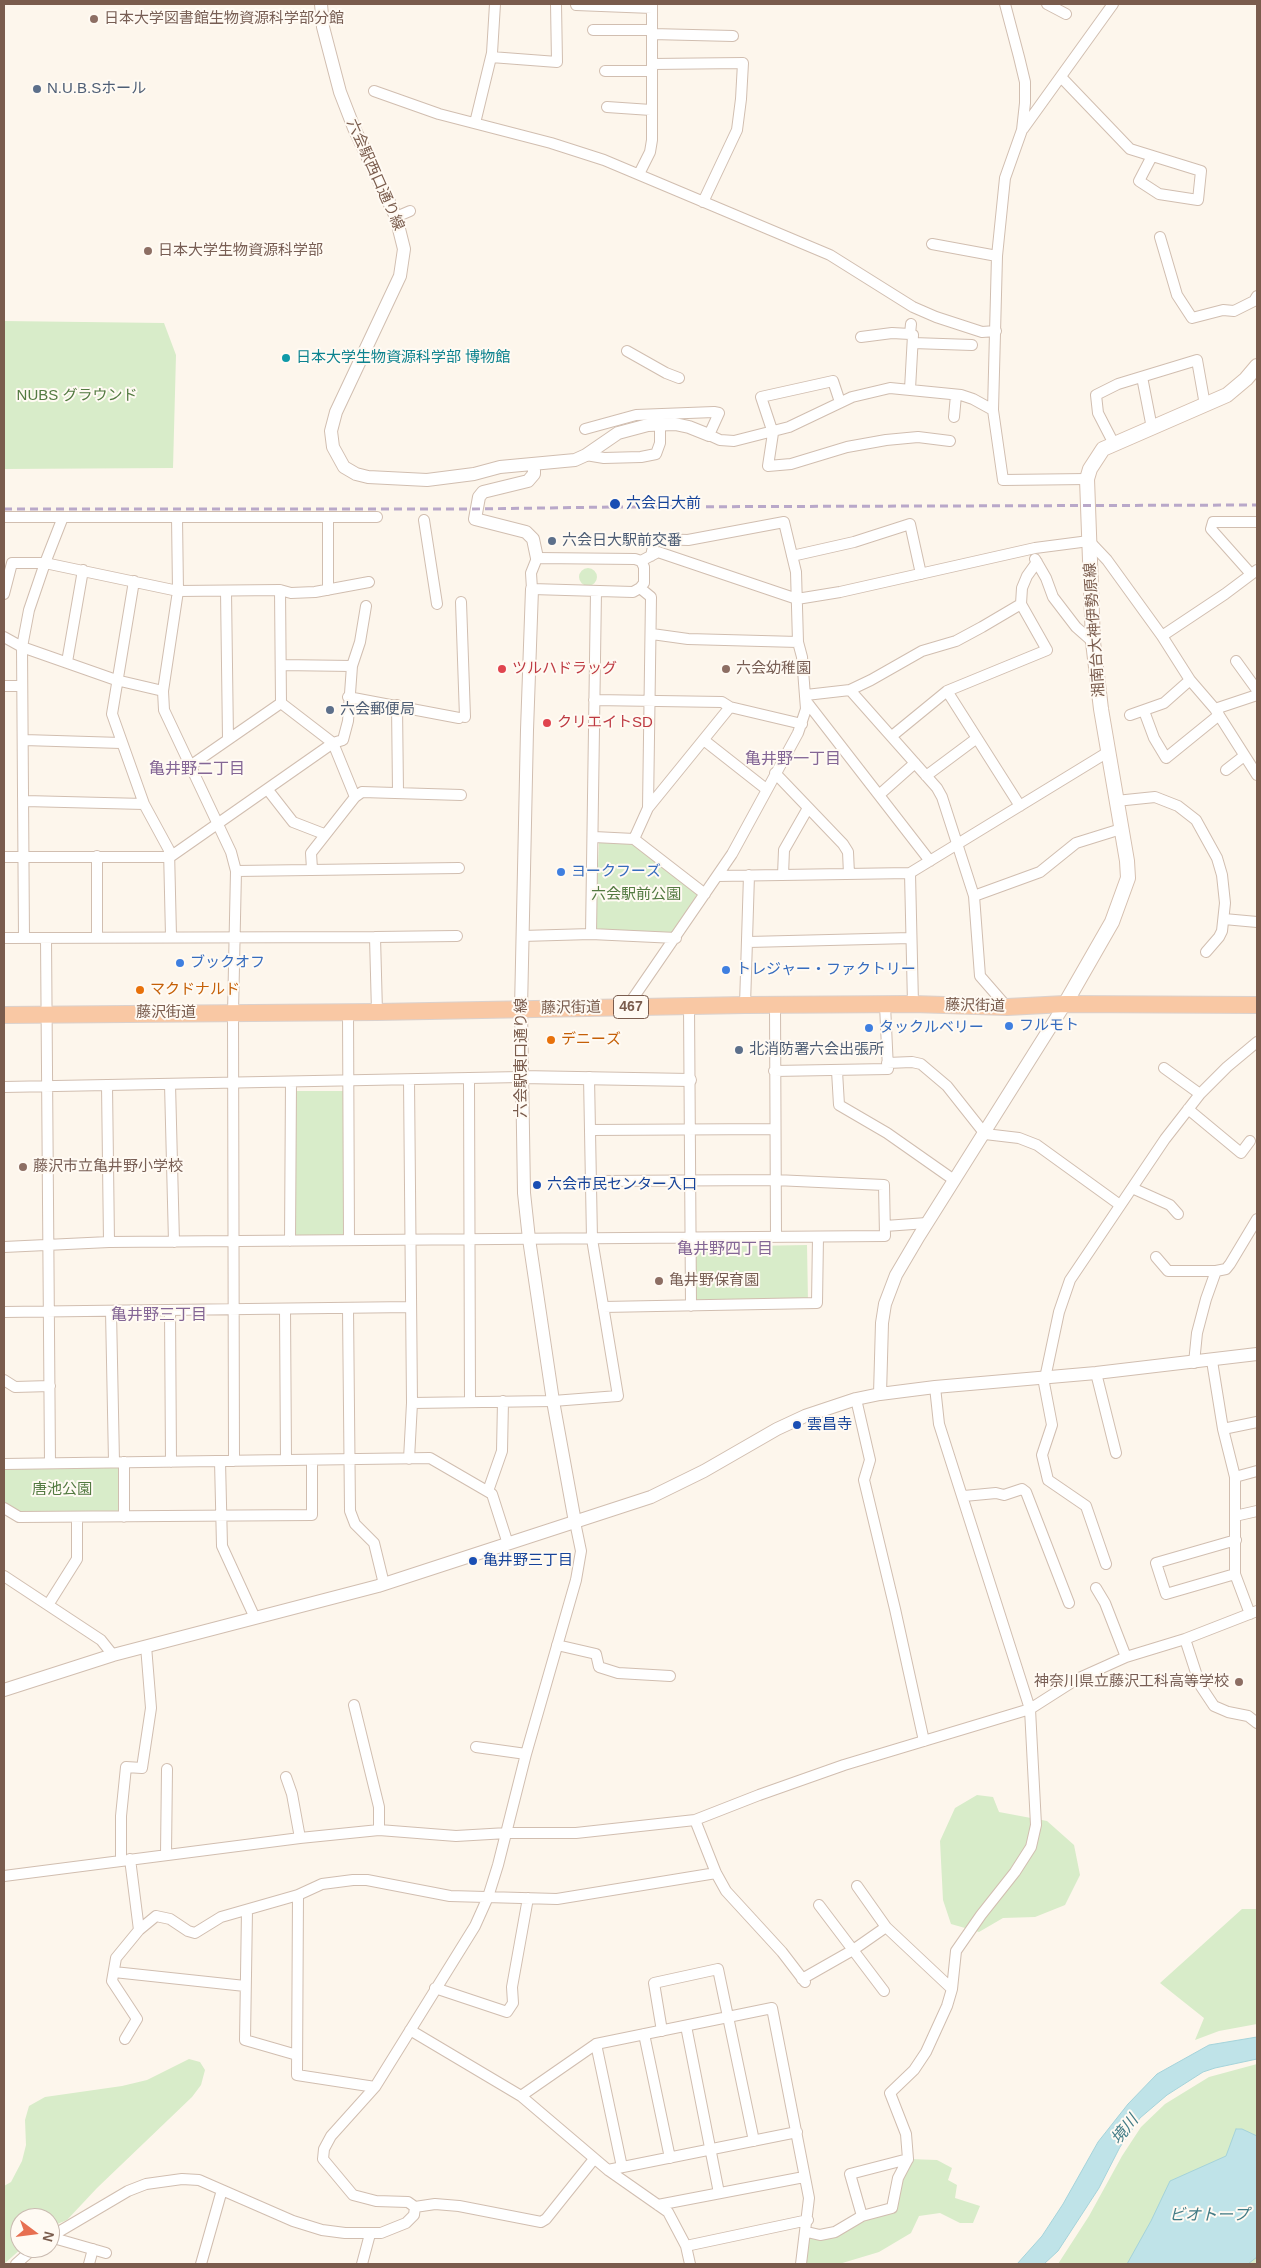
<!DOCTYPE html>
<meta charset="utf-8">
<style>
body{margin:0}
#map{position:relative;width:1261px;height:2268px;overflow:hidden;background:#fdf6ec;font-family:Arial,sans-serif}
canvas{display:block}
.frame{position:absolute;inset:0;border:5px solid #7a5c4d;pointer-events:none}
.north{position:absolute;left:10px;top:2208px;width:50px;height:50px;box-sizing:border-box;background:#fffaf3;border:1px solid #cabbb1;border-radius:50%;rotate:105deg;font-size:14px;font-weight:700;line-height:20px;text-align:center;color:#7a5c4d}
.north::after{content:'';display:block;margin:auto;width:18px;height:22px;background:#e76f51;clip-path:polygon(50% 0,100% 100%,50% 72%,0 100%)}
</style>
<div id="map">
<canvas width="1261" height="2268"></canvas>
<div class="frame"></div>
<div class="north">N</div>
</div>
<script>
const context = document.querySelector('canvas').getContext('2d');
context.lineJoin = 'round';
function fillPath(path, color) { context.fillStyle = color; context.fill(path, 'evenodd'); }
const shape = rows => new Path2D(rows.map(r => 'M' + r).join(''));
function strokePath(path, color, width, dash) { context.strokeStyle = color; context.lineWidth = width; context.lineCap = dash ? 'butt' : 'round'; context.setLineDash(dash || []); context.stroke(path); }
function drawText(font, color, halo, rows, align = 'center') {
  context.font = font + ' Arial,"Noto Sans JP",sans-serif'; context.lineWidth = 4; context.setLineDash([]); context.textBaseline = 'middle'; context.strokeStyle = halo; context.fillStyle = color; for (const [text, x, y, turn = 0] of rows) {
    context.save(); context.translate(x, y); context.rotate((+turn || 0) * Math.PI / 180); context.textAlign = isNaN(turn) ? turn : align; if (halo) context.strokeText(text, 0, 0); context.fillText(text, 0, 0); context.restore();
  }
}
fillPath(shape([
 [4,321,164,323,176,355,173,468,4,469],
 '579 577a9 9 0 1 1 18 0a9 9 0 1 1-18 0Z',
 [599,842,633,844,699,895,673,933,595,934],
 [295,1091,343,1091,344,1239,296,1240],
 [807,1245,808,1302,692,1305,693,1247],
 [121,1466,121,1513,20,1513,4,1504,4,1467],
 [977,1795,993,1797,999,1812,1047,1821,1074,1845,1080,1875,1065,1905,1035,1917,1003,1918,979,1932,951,1924,943,1900,940,1841,955,1808],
 [1242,1909,1257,1909,1257,2024,1219,2031,1195,2040,1204,2018,1160,1983],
 [189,2059,200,2062,205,2070,201,2085,192,2097,97,2188,67,2220,50,2227,50,2218,20,2218,20,2248,22,2248,4,2264,4,2186,11,2182,22,2161,26,2145,25,2120,29,2106,45,2097,122,2086,147,2080],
 [1257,2064,1257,2264,1058,2264,1089,2216,1122,2156,1141,2127,1165,2104,1209,2077],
 [908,2159,937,2160,952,2168,948,2180,957,2185,955,2198,980,2206,973,2223,960,2223,940,2213,919,2216,911,2233,879,2252,839,2264,801,2264,807,2232,820,2235,892,2208]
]), '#d8ecc9');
const water = shape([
 [1257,2037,1257,2059,1215,2068,1203,2072,1167,2095,1140,2118,1120,2147,1099,2188,1058,2251,1044,2264,1017,2264,1042,2236,1063,2204,1098,2142,1128,2104,1157,2074,1209,2045,1257,2037],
 [1236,2129,1242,2129,1257,2136,1257,2257,1248,2264,1127,2264,1151,2221,1170,2181,1226,2156,1236,2129]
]);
fillPath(water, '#bfe3e8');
strokePath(water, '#a5d3da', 1);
const minor = shape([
 [1005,4,1019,57,1025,82,1025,103,1022,130,1005,178,997,256,993,410,1003,480,1087,479],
 [1047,4,1066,14],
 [576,5,652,8],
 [593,30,652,30],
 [652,34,733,36],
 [491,57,557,62,556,4],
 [652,64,743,63,741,99,737,130,703,202],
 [605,71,652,71],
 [1061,77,1130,149,1201,171,1198,200,1159,194,1139,181,1152,156],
 [374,91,439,114,551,143,604,160,830,255,913,307,936,317,982,332,996,331],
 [607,107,651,110],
 [475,123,492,53,495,4],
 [1023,129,1113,4],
 [639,174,650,152,652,140,652,4],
 [396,217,410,211],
 [1160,237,1177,295,1192,318,1223,310,1234,311,1254,301,1257,296],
 [932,244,997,256],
 [861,337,892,333,910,334],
 [913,343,972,345],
 [627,351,666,373,679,378],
 [1142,377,1152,428],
 [910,389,913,335,910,334,911,324],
 [840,402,833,381,761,397,773,433,768,466,791,464,847,447,886,440,918,437,950,441],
 [954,417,956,395],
 [585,429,636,415,714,412,719,413,709,435,720,440,734,441,789,427,852,397,890,388,961,395,973,399,993,410],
 [1114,444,1098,413,1096,395,1118,384,1197,360,1205,405],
 [586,455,604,458,641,457,656,454,660,443,660,424],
 [4,517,377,517],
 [177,517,178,591,163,691,164,710,231,852,236,871,233,1013,234,1461],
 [424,520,437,604],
 [792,556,854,542,910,524,921,574],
 [537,558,635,559,641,561,644,567,644,583,640,588,633,592,532,589,531,573,537,558],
 [1035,559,1046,578,1053,597,1076,627,1093,642],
 [641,561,658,552,797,599,840,592,1035,548,1089,541,1107,560,1162,636,1190,680,1215,709,1257,775],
 [1251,574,1211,529,1213,522,1257,522],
 [134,581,112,714,144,804,169,850,171,936],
 [640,588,651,597,648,808],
 [328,590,328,517],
 [226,591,228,739],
 [4,594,12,563,45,563,178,591,280,590,291,593,315,592,369,582],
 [461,602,465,717],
 [652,634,688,639,798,642],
 [1162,636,1225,594,1257,570],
 [4,637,22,647,116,680,163,691],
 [1236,661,1257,690],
 [67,662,83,570],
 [281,665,352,666],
 [4,686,22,686],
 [850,690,937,788,942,797,974,896,980,976,1007,1007],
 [947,691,1020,806],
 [806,695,850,690,871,680,922,651,956,641,982,627,1021,604,1022,588,1027,576,1037,562],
 [348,697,459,718],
 [594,700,722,702,730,707,802,724],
 [806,701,930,861],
 [281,703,333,743,355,797],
 [397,705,398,792],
 [1215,709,1257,695],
 [1144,711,1154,738,1166,758,1219,715],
 [1130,715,1164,703,1190,680],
 [892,736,947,691,1047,650,1021,604],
 [24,740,121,743],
 [705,741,766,789],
 [190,766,281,703,280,590],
 [1226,770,1244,756],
 [775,773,843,844,848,852,849,874],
 [926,776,977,738],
 [268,790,293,822,324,834],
 [879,795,915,763],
 [25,801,144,804],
 [1116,801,1155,797,1178,806,1196,820,1217,858,1222,875,1225,903,1222,931,1219,937,1206,952],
 [594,837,634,839,705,894],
 [634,839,648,808,730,707],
 [97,856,97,936],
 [4,857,170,857,333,743,343,740,348,721,352,666,360,642,366,606],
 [312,869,311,853,355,797,362,792,461,795],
 [236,871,459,868],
 [910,873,913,1004],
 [783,875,784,850,808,808],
 [717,876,910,873,1108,752],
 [974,896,1040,872,1076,843,1121,829],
 [1224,919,1257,922],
 [591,934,596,591],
 [522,936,591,934,676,938],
 [4,938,375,937],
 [24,938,22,647,29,610,45,563,63,517],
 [46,938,50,1463],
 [748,942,911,938],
 [745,1005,749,875],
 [775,1005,776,1236],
 [689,1006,691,1306],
 [627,1007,732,854,798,733,806,709,802,657,798,642,796,572,784,522,688,540,658,539,654,542,651,556],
 [348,1012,349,1240],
 [377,1012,375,937,457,936],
 [887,1063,912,1062,921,1064,947,1086,985,1134,1019,1138,1037,1145,1120,1205],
 [1164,1068,1200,1094],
 [774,1071,888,1069,885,1005],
 [837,1071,839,1105,887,1133,954,1180],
 [469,1078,470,1402],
 [409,1080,412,1403,409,1459],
 [170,1084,174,1242],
 [107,1085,109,1242],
 [4,1087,521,1077],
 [1188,1109,1241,1153,1250,1141],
 [590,1130,775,1129],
 [1132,1188,1170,1205,1178,1214],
 [885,1226,927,1223],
 [290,1241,291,1082],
 [4,1247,109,1242,885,1236,884,1185,775,1180,591,1181],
 [1156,1257,1168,1271,1216,1271],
 [603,1307,817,1303,818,1237],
 [348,1308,350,1511,355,1524,374,1543,384,1584],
 [285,1309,286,1460],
 [170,1310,171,1462],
 [111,1311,114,1462],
 [4,1312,411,1307],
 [1212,1361,1223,1429,1235,1477,1235,1574,1250,1614],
 [1194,1363,1197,1333,1206,1299,1216,1271,1226,1269,1230,1264,1257,1219],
 [1096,1373,1116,1453],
 [4,1380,15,1387,50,1386],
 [856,1399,870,1460,864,1480,895,1609,924,1741],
 [412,1403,553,1401,618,1396,592,1239,589,1077],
 [1223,1429,1257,1422],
 [220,1461,222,1546,255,1618],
 [4,1464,430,1458,492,1494,508,1544],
 [1235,1477,1257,1471],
 [488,1491,502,1451,503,1401],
 [964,1496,996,1493,1004,1495,1022,1489,1026,1492,1069,1603],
 [4,1508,19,1517,312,1515,312,1460],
 [1235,1516,1257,1511],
 [124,1517,124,1462],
 [1106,1564,1086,1506,1048,1480,1042,1455,1052,1425,1044,1383,1059,1312,1070,1280,1165,1139,1200,1094,1227,1067,1257,1042],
 [1235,1574,1166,1594,1156,1563,1236,1540],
 [4,1576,101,1640,113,1655],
 [1096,1588,1105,1603,1126,1657],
 [48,1605,77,1559,77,1517],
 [1185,1639,1200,1685,1214,1706,1228,1712,1248,1716,1257,1723],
 [557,1645,596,1654,599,1667,618,1673,670,1676],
 [354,1705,379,1807,379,1830],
 [476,1747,526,1754],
 [286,1777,292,1794,300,1838],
 [695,1820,716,1873,726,1891,782,1952,805,1982],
 [166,1854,167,1769],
 [130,1859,139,1930],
 [121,1860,121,1816,126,1767,142,1768,151,1708,146,1646],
 [4,1876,300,1838,379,1830,456,1836,507,1833,576,1833,695,1820,759,1795,844,1765,1030,1709,1077,1679,1126,1657,1185,1639,1257,1611],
 [857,1886,886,1927,952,1989],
 [298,1895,297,2075,375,2087],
 [819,1905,884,1991],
 [247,1910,245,2040,297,2055],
 [114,1972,245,1986],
 [802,1979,853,1950,886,1927],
 [435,1988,507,2012,513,2003,512,1987,528,1898],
 [686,2026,719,2193],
 [410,2030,521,2096,608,2170,668,2212,686,2246,808,2220],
 [662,2031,654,1983,718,1969,754,2141],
 [644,2034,670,2158],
 [125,2039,137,2019,112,1981,116,1958,139,1930,156,1916,170,1919,188,1931,195,1933,221,1917,298,1895,322,1884,353,1880,367,1880,450,1896,557,1899,716,1873],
 [596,2044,622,2167],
 [521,2096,596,2044,772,2008,809,2198,801,2264],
 [608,2170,797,2132],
 [658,2205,804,2177],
 [415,2207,435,2204,459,2206,541,2222,546,2219,594,2159],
 [862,2216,892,2208,898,2178,908,2159],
 [807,2232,820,2235,835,2232,862,2216,850,2174,908,2159,906,2134,890,2093,914,2070,926,2052,947,2006,952,1989,956,1951,981,1915,1015,1872,1031,1847,1036,1825,1030,1709,939,1424,935,1387],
 [50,2237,128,2191,146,2184,182,2179,199,2180,293,2221,322,2230,345,2233,381,2233,406,2223,414,2215,415,2207,408,2202,376,2201,353,2195,323,2159,324,2149,331,2136,375,2087,475,1926,488,1897,498,1865,526,1754,576,1580,581,1551,575,1522],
 [50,2237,106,2253],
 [686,2246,690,2264],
 [16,2264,34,2248],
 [89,2264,93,2249],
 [201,2264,222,2190],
 [362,2264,370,2234]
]);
const tertiary = shape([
 [321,4,323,27,340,92,354,128,396,217,404,249,400,276,336,412,331,431,333,447,344,467,356,474,368,477,427,480,474,474,500,467,575,460,586,455,618,433,648,425,675,424,689,427,709,435],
 [534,464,534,474,528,481,483,492,479,497,475,519,526,532,533,539,537,558],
 [532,589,527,730,521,1009,524,1193,529,1239,553,1401,575,1522],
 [521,1077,690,1080],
 [880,1394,882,1323,885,1304,896,1275,919,1236,1065,1004],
 [4,1690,113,1655,378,1586,651,1497,704,1471,777,1429,805,1416,856,1399,880,1394,935,1387,1096,1373,1257,1354]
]);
const secondary = shape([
 [1065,1004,1112,922,1128,878,1127,861,1101,709,1093,642,1087,479,1090,469,1103,449,1227,395,1246,379,1257,366]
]);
const trunk = shape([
 [4,1015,377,1012,745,1005,913,1004,1007,1007,1065,1004,1257,1005]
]);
strokePath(minor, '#d1beb0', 12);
strokePath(tertiary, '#d1beb0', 14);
strokePath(secondary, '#d6c0b0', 16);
strokePath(trunk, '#dad1cd', 18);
strokePath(minor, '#fff', 10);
strokePath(tertiary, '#fff', 12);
strokePath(secondary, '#fff', 14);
strokePath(trunk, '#f9c8a4', 16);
strokePath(shape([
 [4,509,471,509,615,507,1257,505]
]), '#b9a8c9', 3, [8, 5]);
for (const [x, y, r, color] of [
 [94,19,5,"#8d6e63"],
 [37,89,5,"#5c6f8a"],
 [148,251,5,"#8d6e63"],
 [286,358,5,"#0f9aa8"],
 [615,504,6,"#1a4fb4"],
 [552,541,5,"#5c6f8a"],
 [502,669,5,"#e0444e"],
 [726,669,5,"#8d6e63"],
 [330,710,5,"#5c6f8a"],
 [547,723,5,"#e0444e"],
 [561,872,5,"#3f7fe0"],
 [180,963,5,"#3f7fe0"],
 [726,970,5,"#3f7fe0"],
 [140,990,5,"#e8710a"],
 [1009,1026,5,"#3f7fe0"],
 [869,1028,5,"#3f7fe0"],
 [551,1040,5,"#e8710a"],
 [739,1050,5,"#5c6f8a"],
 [23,1167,5,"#8d6e63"],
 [537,1185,5,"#1a4fb4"],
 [659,1281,5,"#8d6e63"],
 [797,1425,5,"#1a4fb4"],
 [473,1561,5,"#1a4fb4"],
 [1239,1682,5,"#8d6e63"]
]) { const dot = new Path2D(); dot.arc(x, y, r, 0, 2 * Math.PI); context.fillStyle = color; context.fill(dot); strokePath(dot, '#fffaf3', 2); }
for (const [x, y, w] of [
 [631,1007,35]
]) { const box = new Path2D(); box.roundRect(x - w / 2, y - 11.5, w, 23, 4); context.fillStyle = '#fffaf3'; context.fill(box); strokePath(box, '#7a5c4d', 1); }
drawText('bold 14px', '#7a5c4d', null, [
 ["467",631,1007]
]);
drawText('15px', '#785e54', '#fffaf3', [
 ["日本大学図書館生物資源科学部分館",104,19],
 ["日本大学生物資源科学部",158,251],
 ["六会幼稚園",736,669],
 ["藤沢市立亀井野小学校",33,1167],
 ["亀井野保育園",669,1281],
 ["神奈川県立藤沢工科高等学校",1229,1682,"right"]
], 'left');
drawText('15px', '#4e5e75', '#fffaf3', [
 ["N.U.B.Sホール",47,89],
 ["六会日大駅前交番",562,541],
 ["六会郵便局",340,710],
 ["北消防署六会出張所",749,1050]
], 'left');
drawText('15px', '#7a5c4d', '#fffaf3', [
 ["六会駅西口通り線",375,175,66],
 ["湘南台大神伊勢原線",1095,630,-94],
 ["藤沢街道",975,1006,1],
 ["藤沢街道",571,1008,-1],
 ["藤沢街道",166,1013],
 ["六会駅東口通り線",522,1058,-90]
]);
drawText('15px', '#0d838f', '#fffaf3', [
 ["日本大学生物資源科学部 博物館",296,358]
], 'left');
drawText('15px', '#537a41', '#fffaf3', [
 ["NUBS グラウンド",77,396],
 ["六会駅前公園",636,895],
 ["唐池公園",62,1490]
]);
drawText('15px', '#164399', '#fffaf3', [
 ["六会日大前",626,504],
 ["六会市民センター入口",547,1185],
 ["雲昌寺",807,1425],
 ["亀井野三丁目",483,1561]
], 'left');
drawText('15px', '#be3a42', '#fffaf3', [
 ["ツルハドラッグ",512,669],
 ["クリエイトSD",557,723]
], 'left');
drawText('15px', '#366cbe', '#fffaf3', [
 ["ヨークフーズ",571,872],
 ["ブックオフ",190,963],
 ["トレジャー・ファクトリー",736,970],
 ["フルモト",1019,1026],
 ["タックルベリー",879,1028]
], 'left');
drawText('15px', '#c56008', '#fffaf3', [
 ["マクドナルド",150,990],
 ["デニーズ",561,1040]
], 'left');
drawText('16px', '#846695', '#fffaf3', [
 ["亀井野一丁目",793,760],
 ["亀井野二丁目",197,770],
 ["亀井野四丁目",725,1250],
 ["亀井野三丁目",159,1316]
]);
drawText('italic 16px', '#437c86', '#fffaf3', [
 ["境川",1125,2130,-51],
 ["ビオトープ",1209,2216]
]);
</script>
